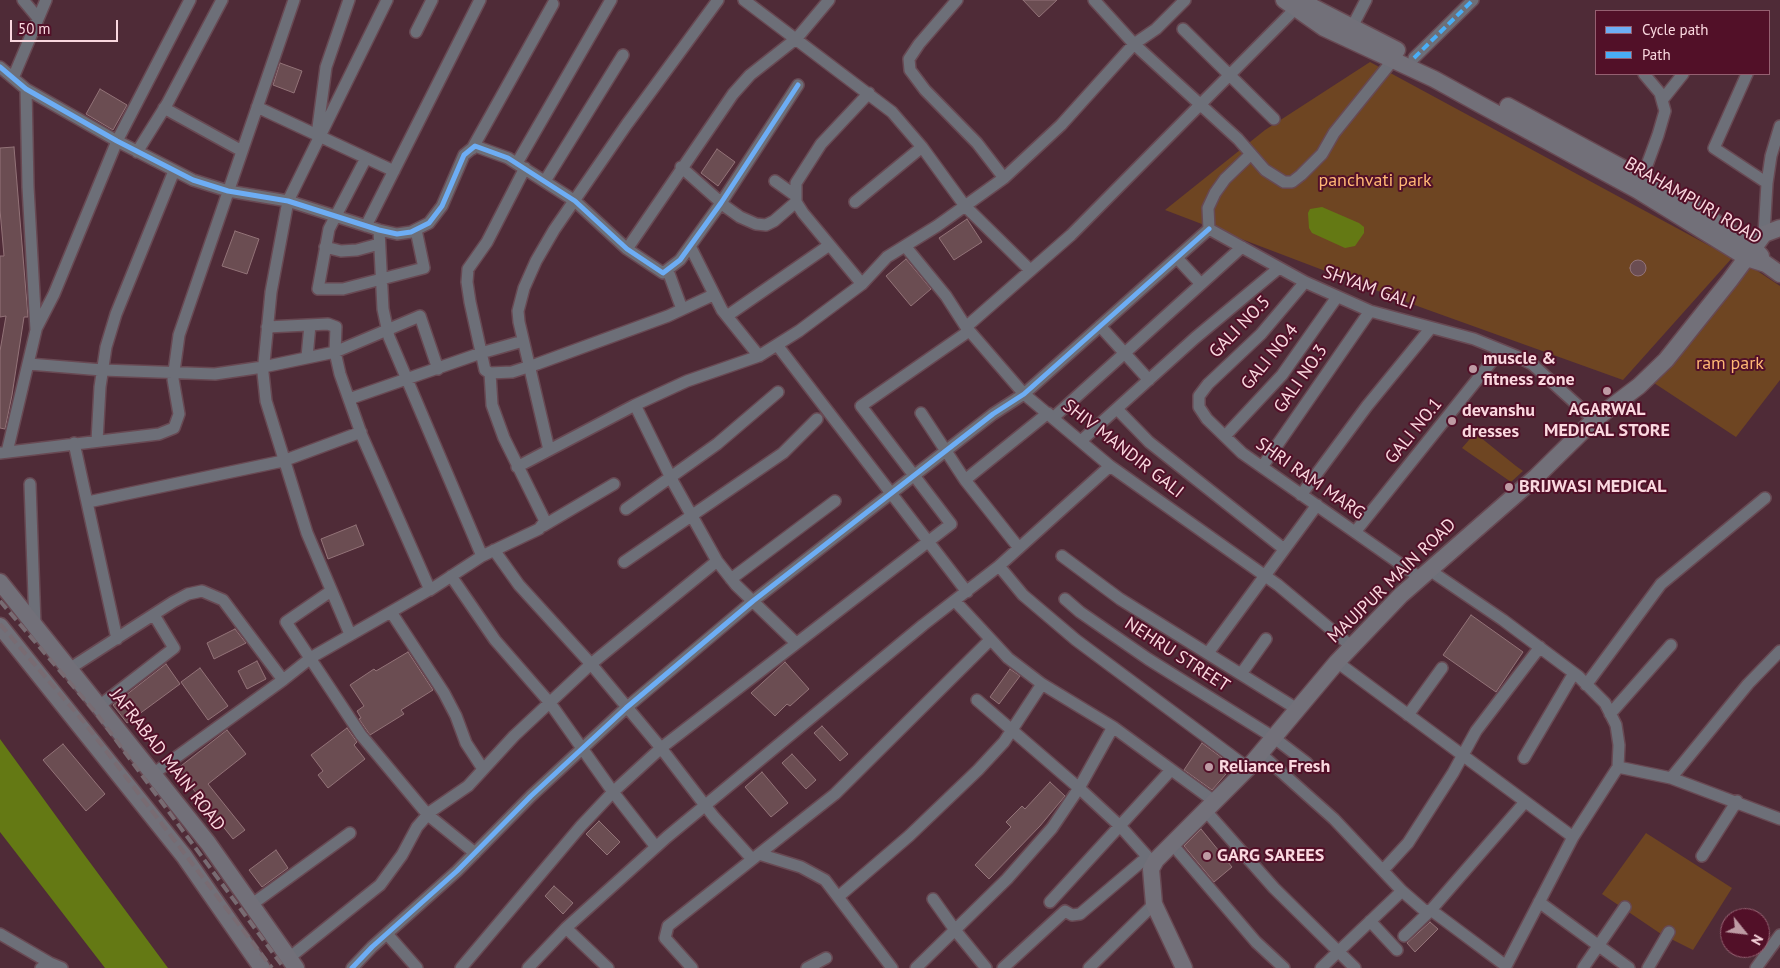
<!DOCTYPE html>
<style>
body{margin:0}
#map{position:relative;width:1780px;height:968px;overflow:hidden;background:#4f2b37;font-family:"PT Sans",sans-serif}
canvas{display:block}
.legend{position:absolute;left:1595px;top:10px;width:175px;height:65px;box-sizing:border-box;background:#521028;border:1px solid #956071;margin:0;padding:6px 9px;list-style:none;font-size:15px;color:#fad8df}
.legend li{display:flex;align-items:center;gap:10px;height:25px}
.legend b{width:25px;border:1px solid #956071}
.north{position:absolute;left:1720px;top:908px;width:50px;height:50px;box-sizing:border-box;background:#521028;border:1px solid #956071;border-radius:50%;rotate:119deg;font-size:14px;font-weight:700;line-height:20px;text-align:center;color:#fad8df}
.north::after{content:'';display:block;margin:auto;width:18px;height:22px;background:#be9ba4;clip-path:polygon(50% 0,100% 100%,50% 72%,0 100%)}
.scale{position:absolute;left:10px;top:20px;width:108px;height:22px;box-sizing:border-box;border:2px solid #fad8df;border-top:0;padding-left:6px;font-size:15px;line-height:18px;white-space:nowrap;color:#fad8df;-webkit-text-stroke:4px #521028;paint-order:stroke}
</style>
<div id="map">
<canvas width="1780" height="968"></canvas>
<ul class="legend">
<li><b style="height:6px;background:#6dadf4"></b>Cycle path</li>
<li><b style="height:6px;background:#49aef6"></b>Path</li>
</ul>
<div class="north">N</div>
<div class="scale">50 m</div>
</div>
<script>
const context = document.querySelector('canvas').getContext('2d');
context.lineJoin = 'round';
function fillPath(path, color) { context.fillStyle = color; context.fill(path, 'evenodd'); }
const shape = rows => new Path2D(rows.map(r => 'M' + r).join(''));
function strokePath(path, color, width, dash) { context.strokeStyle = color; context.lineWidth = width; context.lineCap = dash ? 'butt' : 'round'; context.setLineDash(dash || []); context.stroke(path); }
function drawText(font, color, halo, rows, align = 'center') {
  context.font = font + ' "PT Sans",sans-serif'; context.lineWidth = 4; context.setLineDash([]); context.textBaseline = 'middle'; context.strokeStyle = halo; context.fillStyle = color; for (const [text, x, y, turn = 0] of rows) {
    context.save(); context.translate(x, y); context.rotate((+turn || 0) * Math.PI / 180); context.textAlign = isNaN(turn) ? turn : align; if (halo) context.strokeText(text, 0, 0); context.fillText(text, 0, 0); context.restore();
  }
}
fillPath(shape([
 [1370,62,1732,258,1623,380,1420,307,1165,210,1265,130],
 [1747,264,1780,286,1780,380,1736,437,1651,381],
 [1475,433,1516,466,1523,471,1511,482,1462,448],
 [1646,833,1732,888,1693,950,1661,934,1602,894]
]), '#6e4522');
fillPath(shape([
 [1322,207,1359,223,1364,227,1364,233,1355,246,1345,248,1312,233,1309,228,1308,213,1310,209],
 [0,739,80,849,168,968,105,968,0,832]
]), '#647914');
const building = shape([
 [1023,0,1057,0,1039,17,1023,0],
 [280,63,302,71,294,93,273,85,280,63],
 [100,89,127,105,113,130,86,114,100,89],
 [14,147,28,317,24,317,12,395,5,429,0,428,0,351,6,316,0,317,0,256,4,256,0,210,0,148,14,147],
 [717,149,735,162,718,186,701,173,717,149],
 [967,219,982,242,954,260,939,238,967,219],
 [235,231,259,239,247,274,222,266,235,231],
 [906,259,931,289,911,306,886,276,906,259],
 '1630 268a8 8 0 1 1 16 0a8 8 0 1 1-16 0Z',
 [356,525,364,545,328,559,321,539,356,525],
 [1471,615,1523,652,1496,692,1443,655,1471,615],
 [235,629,246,643,214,659,207,643,235,629],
 [408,652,433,690,401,710,404,714,370,735,359,719,361,718,357,711,364,706,350,685,374,669,376,671,408,652],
 [257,661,266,679,247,689,238,671,257,661],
 [785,662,809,689,790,706,787,704,775,716,751,693,785,662],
 [166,664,180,684,127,723,113,705,166,664],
 [200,668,228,706,208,720,181,682,200,668],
 [1010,669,1020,676,999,704,990,697,1010,669],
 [822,726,848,754,840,761,814,733,822,726],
 [347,728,357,742,354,745,365,759,328,788,318,775,323,771,311,755,347,728],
 [227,730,246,754,208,784,245,830,233,839,177,769,227,730],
 [1202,743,1233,766,1212,790,1184,770,1202,743],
 [63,744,105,794,86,811,43,760,63,744],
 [792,754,816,780,806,789,782,763,792,754],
 [762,772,788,803,771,817,745,787,762,772],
 [1050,782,1065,796,1040,826,989,879,975,865,1011,827,1006,822,1022,806,1025,809,1050,782],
 [599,821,620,842,607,855,586,834,599,821],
 [1201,829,1232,867,1214,882,1184,846,1201,829],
 [276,850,288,868,262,887,249,870,276,850],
 [554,886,573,903,563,914,545,896,554,886],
 [1430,922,1438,929,1415,952,1407,943,1430,922]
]);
fillPath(building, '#6b4d52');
strokePath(building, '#937378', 1);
const street = shape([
 [23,0,38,18],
 [744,0,892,112,922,147,965,206,1030,270],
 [957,0,919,44,909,59,910,70,925,90,977,143,1004,178],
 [1094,0,1134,44,1238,139,1265,170,1284,182,1292,182,1301,175,1322,154,1334,133,1397,55],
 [1352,27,1366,0],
 [1183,29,1274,119],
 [416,32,432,0],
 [1414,58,1473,0],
 [0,67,26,89,117,141,193,180,228,191,288,201,379,230,397,234,411,232,429,223,442,206,464,155,475,146,508,158,575,201,627,249,663,273,680,260,721,203,798,85],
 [1747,74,1714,148,1767,183],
 [13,78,46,0],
 [1663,99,1683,74],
 [257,107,394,171],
 [164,108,242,151],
 [317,135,326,67,349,0],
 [472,149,553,4],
 [137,152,167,104,222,0],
 [1251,154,1225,179,1215,193,1208,208,1209,229,1305,282,1370,311,1474,339,1516,356,1532,364,1594,420],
 [366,158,329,229,318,289,343,289,424,268,416,230],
 [517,163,611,0],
 [681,167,726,207,740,217,756,224,766,225,774,221,796,202],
 [525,168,487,242,468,269,467,282,470,302,485,370,490,373,512,372,537,364,668,316,713,295],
 [545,181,623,55],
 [775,181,796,196],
 [1640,184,1658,135,1665,111,1660,93,1644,74],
 [855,202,922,147],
 [366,226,480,0],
 [379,230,383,309,389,337,482,556],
 [1764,234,1767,183,1771,156,1780,126],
 [690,246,722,310,759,356],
 [905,246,946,296,966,327,1024,394,1110,466,1278,585,1351,646],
 [325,247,341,251,357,250,379,244],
 [627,249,733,94,750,75,797,38,829,0],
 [1177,258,1201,284],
 [668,271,682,309],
 [1305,282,1261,334,1208,384,1199,396,1199,407,1207,419,1242,453,1419,577],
 [862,284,803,213,796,202,796,183,821,144,869,93],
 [727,316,828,246],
 [1100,326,1149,380],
 [267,327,328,324,336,327,335,352,340,374,362,436,430,590,482,556,539,529,545,521,504,438,492,405,490,373],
 [966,327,1071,235,1295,9],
 [36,329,54,294,117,141,190,0],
 [777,345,967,592],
 [307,357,310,325],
 [29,364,102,370,215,374,263,367,335,352,420,316,438,369],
 [349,399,481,353,523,341],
 [635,405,673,482,717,561,736,585,796,643],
 [1117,409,1149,442,1284,549],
 [921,413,965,480],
 [1054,417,1242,247],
 [1226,435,1282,375,1337,297],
 [1082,440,1195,338,1279,268],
 [97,441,100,387,106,347,116,314,174,171],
 [74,443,117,639],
 [549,450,519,322,518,311,524,288,536,261,554,230,627,124,718,0],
 [7,452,36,330,28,187,26,89],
 [0,453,159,434,174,428,179,414,173,379,179,335,294,0],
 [517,467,635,405,687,381,759,356,799,331,862,284,887,257,937,226,1004,178,1061,125,1134,44,1156,29,1185,0],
 [1262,467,1370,311],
 [30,484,35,625],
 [1301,495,1367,406,1430,329],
 [88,502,283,461,361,432],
 [626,509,717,444,778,392],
 [543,526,614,484],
 [1355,532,1500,351],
 [1019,548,965,480,1048,413],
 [494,550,519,585,591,664,661,748,714,817,752,859],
 [1062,556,1120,599,1297,709],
 [624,562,783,453,817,419],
 [999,566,1023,595,1076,640,1248,768],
 [1428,569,1503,620,1578,676,1605,703,1616,725,1619,745,1618,767,1573,837,1505,968],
 [451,576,495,640,550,703,613,792,656,847],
 [731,579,835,501],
 [331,591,286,622,361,735,428,815,475,853],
 [1065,599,1080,612,1148,659,1273,737,1307,763],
 [955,601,1008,658,1042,684,1113,727,1214,801],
 [391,612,444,693,456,716,466,743,483,769],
 [350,634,307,533,266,401,263,373,271,292,288,201,387,0],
 [1208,653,1317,505],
 [1337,662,1573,837],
 [69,669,173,602,188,594,202,591,223,600,283,680],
 [1241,674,1266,639],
 [1586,685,1661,584,1765,498],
 [977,700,1079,788,1121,827,1154,864],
 [99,706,174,648,154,615],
 [1610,714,1671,645],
 [1408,715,1442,668],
 [1260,753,1334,819,1402,891,1425,911,1431,910,1525,802],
 [1524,758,1574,673],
 [1618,767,1671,778,1780,819],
 [153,774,283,680,312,657,429,590],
 [1671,778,1748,684,1780,651],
 [1205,810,1274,888,1355,968],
 [1172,844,1256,942,1284,968],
 [759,854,801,867,825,880,892,968],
 [1702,856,1737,801],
 [1384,869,1408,843,1453,773,1476,731,1540,647],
 [838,897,909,836,978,770,1004,742,1042,684],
 [933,899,955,930,986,968],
 [1050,902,1171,770],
 [1539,902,1629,968],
 [251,905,350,833],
 [1370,921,1397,950],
 [566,928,608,968],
 [0,934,50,963],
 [387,934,417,968],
 [1404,936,1431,910,1506,966],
 [289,958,380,885,402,855,417,827,430,812,468,786,514,736,591,664,717,561],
 [41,968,50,963,62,968],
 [352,968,372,947,457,871,531,796,626,708,753,601,993,414,1024,394,1209,229],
 [461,968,581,826,613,792,661,748,951,524,861,406,969,331],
 [528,968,566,928,667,837,923,625,999,566,1110,466],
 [692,968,665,938,668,926,835,794,990,640],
 [807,968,826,958],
 [916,968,1007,879,1052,828,1079,788,1113,727],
 [1003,968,1065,911,1072,915,1080,914,1147,857],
 [1089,968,1154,904],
 [1321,968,1402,891],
 [1583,968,1625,907],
 [1648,968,1669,932],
 [1756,968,1780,935]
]);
const secondary = shape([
 [1284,0,1324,28,1434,79,1483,106,1637,190,1747,258,1766,264,1780,274],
 [1303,2,1397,50],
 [1508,106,1682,200,1754,248,1761,256],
 [0,582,208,843,296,968],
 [0,626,184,856,262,968],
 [1184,968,1154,904,1151,869,1156,860,1248,768,1337,662,1401,595,1536,477,1594,420,1639,386,1666,360,1730,280,1764,234,1780,228]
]);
strokePath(street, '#684953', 14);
strokePath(secondary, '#684953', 19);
strokePath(street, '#6d6f78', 11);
strokePath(secondary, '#727079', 16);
strokePath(shape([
 [0,601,96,713,284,968],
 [0,624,84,722,272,968]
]), '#786b72', 4, [10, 5]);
strokePath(shape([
 [1414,58,1473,0]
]), '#49aef6', 4, [8, 4]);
strokePath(shape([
 [0,67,26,89,117,141,193,180,228,191,288,201,379,230,397,234,411,232,429,223,442,206,464,155,475,146,508,158,575,201,627,249,663,273,680,260,721,203,798,85],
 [352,968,372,947,457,871,531,796,626,708,753,601,993,414,1024,394,1209,229]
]), '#6dadf4', 5);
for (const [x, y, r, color] of [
 [1473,369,5,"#be9ba4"],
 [1607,391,5,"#be9ba4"],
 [1452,421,5,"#be9ba4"],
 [1509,487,5,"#be9ba4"],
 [1209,767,5,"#be9ba4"],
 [1207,856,5,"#be9ba4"]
]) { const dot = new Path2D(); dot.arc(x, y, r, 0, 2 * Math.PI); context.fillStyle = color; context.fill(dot); strokePath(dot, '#521028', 2); }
drawText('18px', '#ffb875', '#521028', [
 ["panchvati park",1375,181],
 ["ram park",1730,364]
]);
drawText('18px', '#fad8df', '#521028', [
 ["BRAHAMPURI ROAD",1693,201,30],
 ["SHYAM GALI",1369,288,20],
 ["GALI NO.5",1240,327,-46],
 ["GALI NO.4",1270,357,-51],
 ["GALI NO.3",1301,379,-55],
 ["GALI NO.1",1414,431,-51],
 ["SHIV MANDIR GALI",1123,449,38],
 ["SHRI RAM MARG",1310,479,35],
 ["MAUJPUR MAIN ROAD",1392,581,-44],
 ["NEHRU STREET",1177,655,33],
 ["JAFRABAD MAIN ROAD",167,760,52]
]);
drawText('bold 18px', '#fad8df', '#521028', [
 ["muscle &",1483,359],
 ["fitness zone",1483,380],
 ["AGARWAL",1607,410,"center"],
 ["MEDICAL STORE",1607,431,"center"],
 ["devanshu",1462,411],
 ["dresses",1462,432],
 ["BRIJWASI MEDICAL",1519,487],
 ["Reliance Fresh",1219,767],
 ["GARG SAREES",1217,856]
], 'left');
</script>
